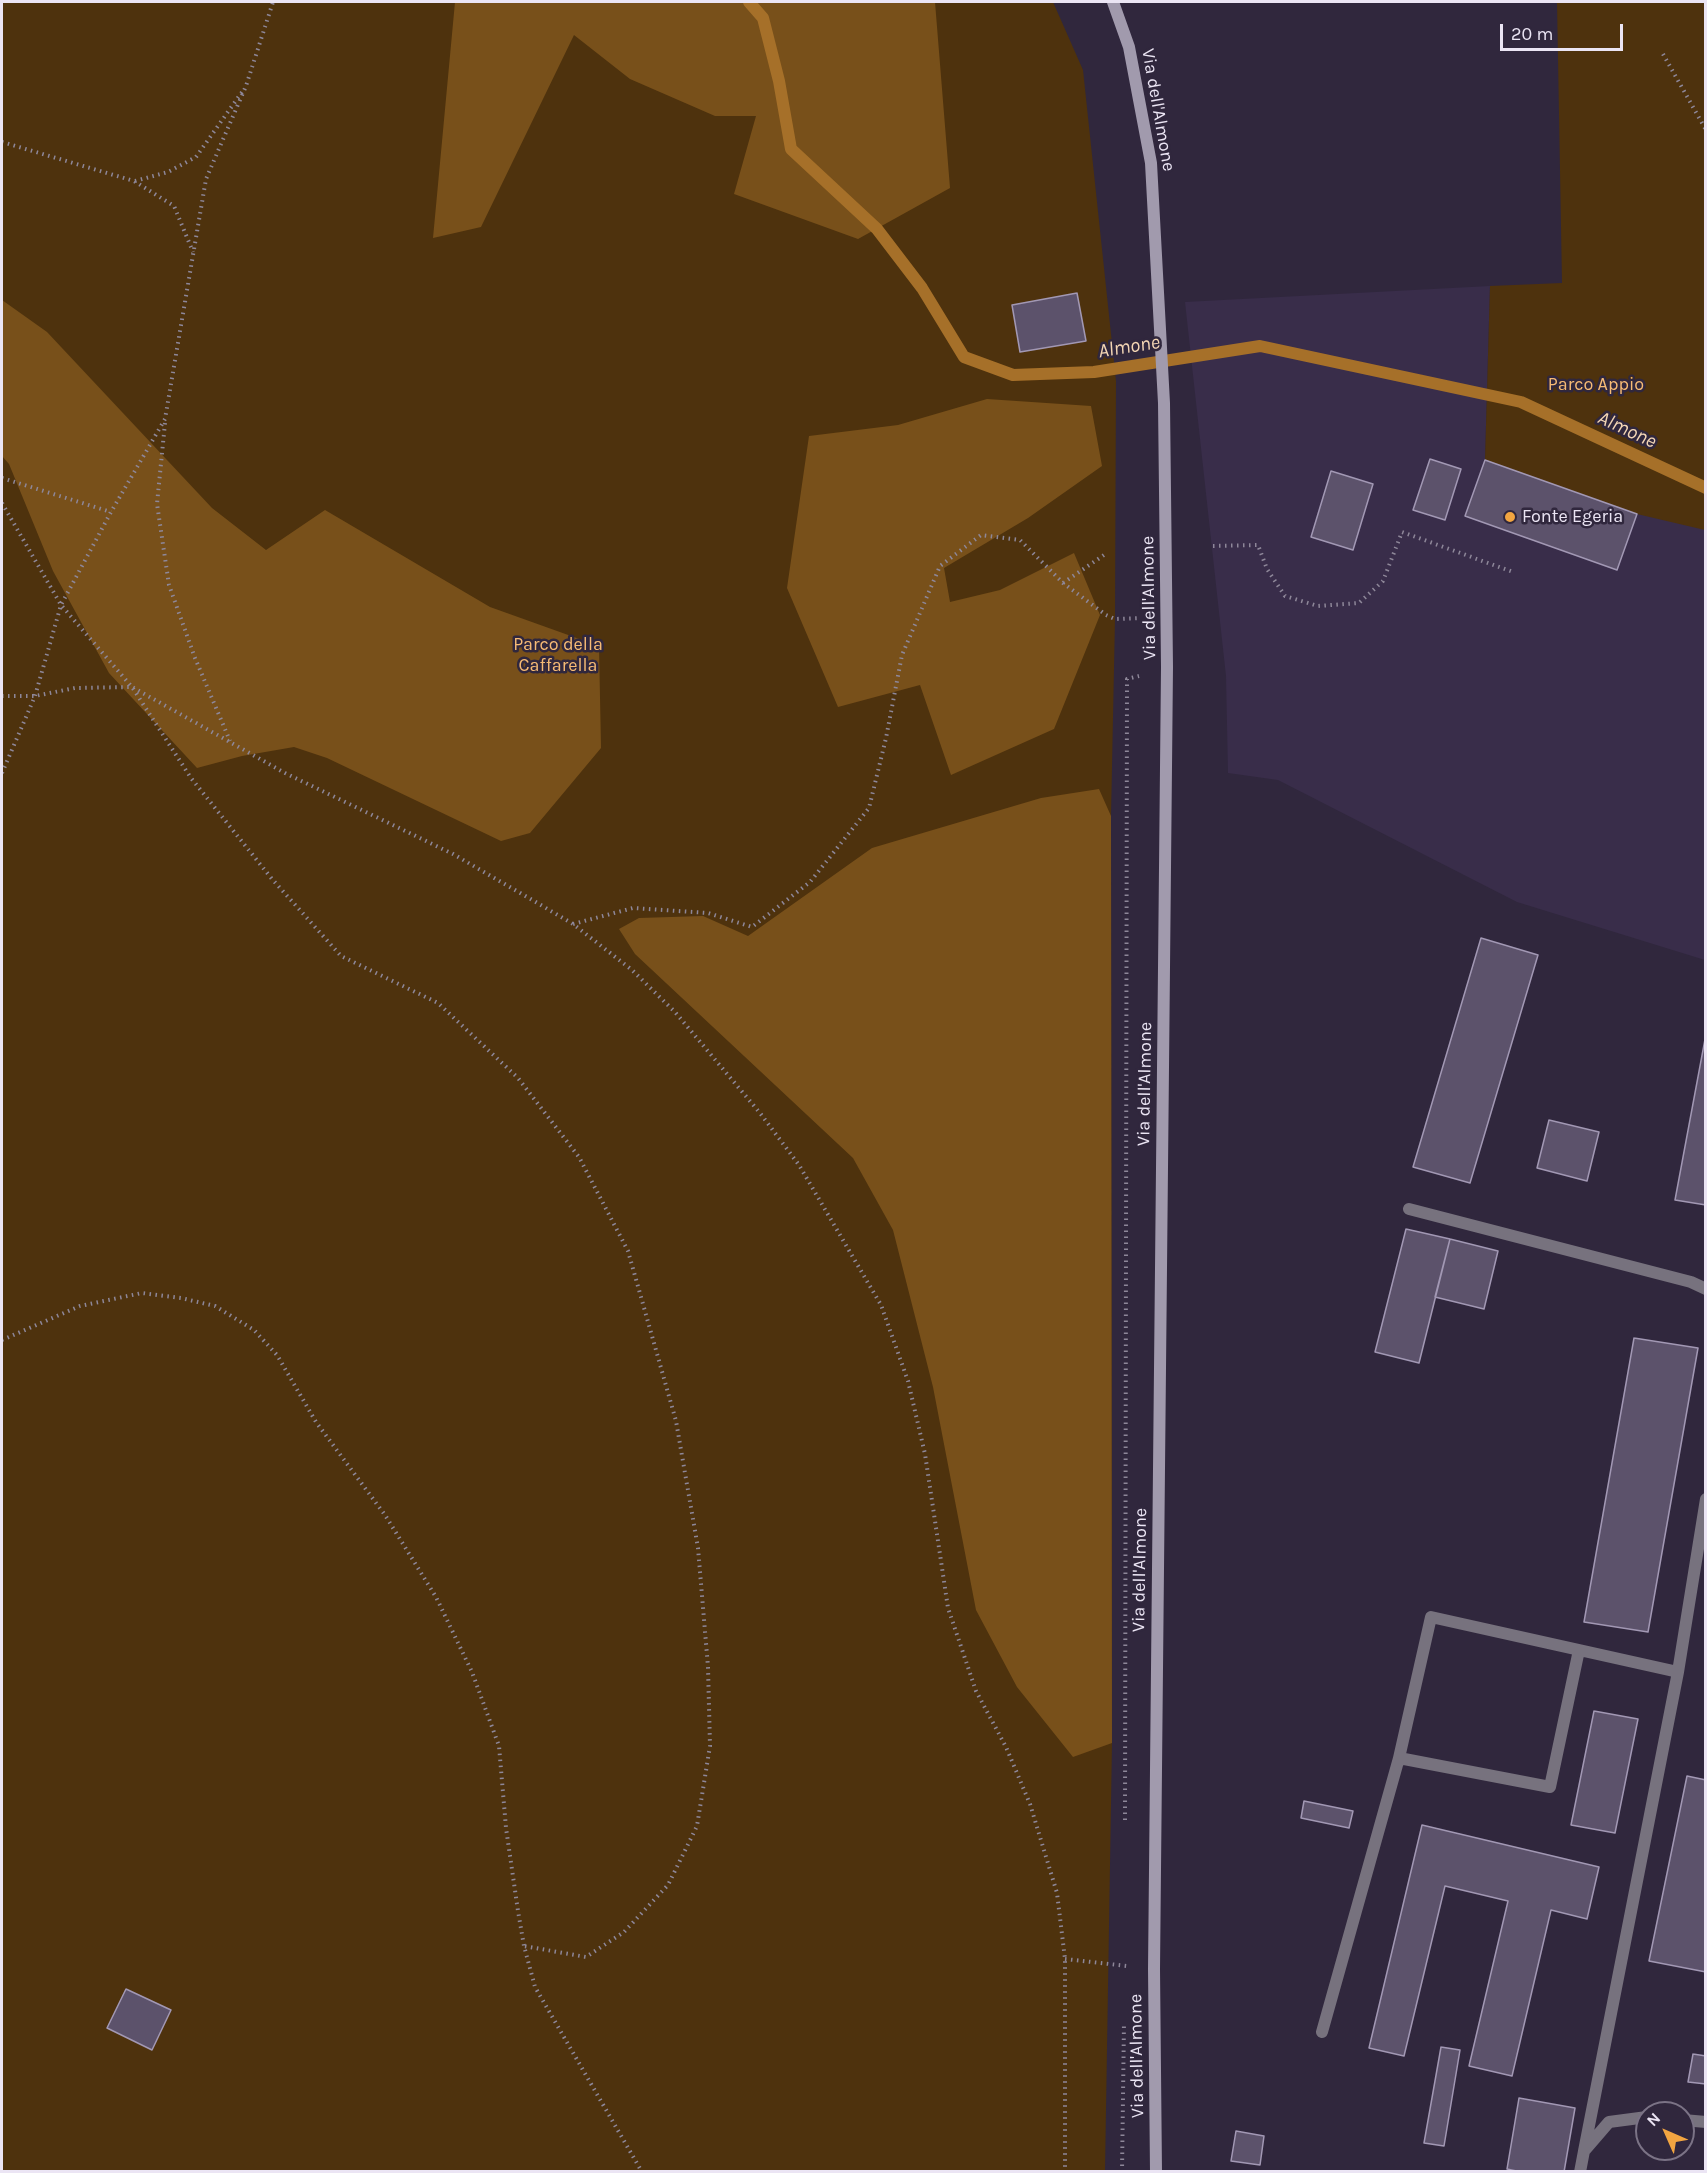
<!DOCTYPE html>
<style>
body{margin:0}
#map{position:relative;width:1707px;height:2173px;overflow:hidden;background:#30273d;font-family:Karla,sans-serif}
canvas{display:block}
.frame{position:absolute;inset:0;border:3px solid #ebe5f4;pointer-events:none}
.north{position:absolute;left:1635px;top:2101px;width:60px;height:60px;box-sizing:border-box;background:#30273d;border:2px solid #7b7386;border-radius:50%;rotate:315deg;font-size:16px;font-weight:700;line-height:24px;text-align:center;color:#ebe5f4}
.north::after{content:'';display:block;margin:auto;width:21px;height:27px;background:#f2a541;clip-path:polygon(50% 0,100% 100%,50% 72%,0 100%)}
.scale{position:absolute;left:1500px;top:24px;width:123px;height:27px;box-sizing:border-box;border:3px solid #ebe5f4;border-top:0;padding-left:8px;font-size:18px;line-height:21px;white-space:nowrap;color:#ebe5f4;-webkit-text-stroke:4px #30273d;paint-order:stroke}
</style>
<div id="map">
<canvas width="1707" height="2173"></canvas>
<div class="frame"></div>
<div class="north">N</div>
<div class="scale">20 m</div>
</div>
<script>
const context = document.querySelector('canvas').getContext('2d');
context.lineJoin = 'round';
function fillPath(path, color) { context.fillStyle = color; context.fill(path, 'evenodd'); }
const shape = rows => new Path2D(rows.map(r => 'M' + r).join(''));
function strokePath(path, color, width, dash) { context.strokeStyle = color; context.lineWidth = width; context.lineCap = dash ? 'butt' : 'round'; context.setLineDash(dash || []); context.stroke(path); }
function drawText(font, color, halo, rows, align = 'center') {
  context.font = font + ' Karla,sans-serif'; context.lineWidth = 5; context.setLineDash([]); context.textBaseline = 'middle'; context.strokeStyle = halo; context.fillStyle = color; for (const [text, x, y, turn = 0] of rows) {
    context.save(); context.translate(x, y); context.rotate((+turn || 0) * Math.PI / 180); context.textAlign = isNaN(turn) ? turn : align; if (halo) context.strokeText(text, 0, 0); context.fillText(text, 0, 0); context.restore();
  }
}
fillPath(shape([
 [1490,286,1485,460,1705,528,1705,960,1517,902,1278,780,1228,773,1226,676,1185,302]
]), '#392d4a');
fillPath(shape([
 [2,2,1053,2,1083,70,1116,381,1115,619,1111,816,1112,1743,1105,2171,2,2171],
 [1557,2,1705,2,1705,530,1637,514,1485,460,1490,286,1562,283]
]), '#4e320d');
fillPath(shape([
 [455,2,935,2,950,188,858,239,734,194,756,116,715,116,630,79,574,35,481,227,433,238],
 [2,300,47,332,212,508,266,550,325,510,490,607,599,646,601,748,530,833,501,841,327,758,294,747,242,756,197,768,109,673,53,571,9,464,2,456],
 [987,399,1091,406,1102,466,1028,518,944,568,950,602,1000,590,1074,553,1100,615,1054,729,951,775,920,685,838,707,787,588,809,436,898,425],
 [1099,789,1111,816,1112,1743,1073,1757,1017,1687,976,1610,933,1387,893,1230,853,1158,635,954,619,929,639,918,703,916,748,936,872,848,1041,798]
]), '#78501a');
strokePath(shape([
 [749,2,763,18,779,81,791,149,877,229,922,288,964,357,1013,375,1094,372,1260,346,1521,402,1706,488]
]), '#a67029', 12);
const building = shape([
 [1077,293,1086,341,1020,352,1012,305,1077,293],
 [1430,459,1461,469,1445,520,1413,510,1430,459],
 [1485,460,1637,514,1617,570,1465,516,1485,460],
 [1331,471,1373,484,1353,550,1311,537,1331,471],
 [1481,938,1538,955,1470,1183,1413,1167,1481,938],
 [1706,1034,1706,1205,1675,1200,1706,1034],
 [1549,1120,1599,1132,1587,1181,1537,1168,1549,1120],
 [1406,1229,1450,1239,1419,1363,1375,1352,1406,1229],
 [1450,1239,1498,1251,1484,1309,1435,1297,1450,1239],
 [1634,1338,1698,1348,1648,1632,1584,1622,1634,1338],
 [1594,1711,1638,1719,1615,1833,1571,1825,1594,1711],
 [1687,1776,1706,1780,1706,1972,1649,1961,1687,1776],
 [1304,1801,1353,1811,1349,1828,1301,1818,1304,1801],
 [1422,1825,1599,1867,1587,1919,1551,1910,1512,2076,1469,2066,1508,1901,1445,1886,1404,2056,1369,2048,1422,1825],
 [126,1989,171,2010,152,2050,107,2028,126,1989],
 [1441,2047,1460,2050,1444,2146,1424,2143,1441,2047],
 [1693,2054,1706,2056,1706,2084,1688,2082,1693,2054],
 [1519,2098,1575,2108,1564,2172,1521,2172,1507,2169,1519,2098],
 [1236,2131,1264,2136,1260,2165,1231,2161,1236,2131]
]);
fillPath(building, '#5c526b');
strokePath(building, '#a298b4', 1.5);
strokePath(shape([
 [1663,54,1706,130],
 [2,142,134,181,174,206,193,252],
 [135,181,168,172,196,157,242,92],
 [165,423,157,504,169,585,195,658,230,741],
 [2,478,111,512],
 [2,503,61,605,132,687,191,778,272,879,341,956,438,1003,518,1078,579,1157,628,1251,676,1421,698,1548,708,1667,710,1746,697,1826,668,1885,624,1932,586,1957,524,1946],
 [1213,546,1258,545,1267,569,1285,596,1318,606,1359,603,1383,581,1402,532,1513,572],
 [1063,583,1107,553],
 [2,696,35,696,75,688,132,687,285,773,453,854,534,901,573,924,632,970,675,1012,760,1113,799,1165,881,1305,908,1381,925,1454,948,1608,976,1691,1006,1747,1030,1804,1057,1893,1065,1959,1065,2172],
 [2,773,35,696,61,605,111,512,165,419,206,179,246,86,273,2],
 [573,924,633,908,708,913,752,927,810,882,869,808,886,738,902,655,940,566,981,535,1020,540,1063,583,1106,615,1115,619,1141,618],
 [2,1340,80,1306,142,1293,181,1298,215,1306,254,1330,277,1355,316,1422,385,1515,436,1597,472,1672,499,1746,506,1828,518,1911,524,1946,535,1987,642,2172],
 [1125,1820,1127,679,1139,676],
 [1065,1959,1127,1966],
 [1122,2172,1124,2022]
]), '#8e8799', 4, [1.5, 4.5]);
strokePath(shape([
 [1409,1209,1691,1282,1706,1289],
 [1399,1758,1550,1787,1579,1650],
 [1322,2032,1399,1758,1431,1617,1678,1672],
 [1683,2120,1706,2122],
 [1584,2151,1678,1672,1706,1499],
 [1580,2172,1584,2151,1609,2122,1647,2117]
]), '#77727e', 12);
strokePath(shape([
 [1113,2,1129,47,1151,163,1164,403,1167,667,1154,1968,1156,2172]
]), '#a19aad', 12);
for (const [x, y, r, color] of [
 [1510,517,6,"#f2a541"]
]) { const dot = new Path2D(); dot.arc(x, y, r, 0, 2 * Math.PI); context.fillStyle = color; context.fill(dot); strokePath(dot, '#30273d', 2); }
drawText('18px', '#ebe5f4', '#30273d', [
 ["Via dell'Almone",1158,110,80],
 ["Via dell'Almone",1149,598,-91],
 ["Via dell'Almone",1145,1084,-89],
 ["Via dell'Almone",1140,1570,-89],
 ["Via dell'Almone",1137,2056,-91]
]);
drawText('18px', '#f7bb75', '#30273d', [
 ["Parco Appio",1596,385],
 ["Parco della",558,645],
 ["Caffarella",558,666]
]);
drawText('18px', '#ebe5f4', '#30273d', [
 ["Fonte Egeria",1522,517]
], 'left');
drawText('italic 20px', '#f4d6b5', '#30273d', [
 ["Almone",1129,347,-9],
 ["Almone",1627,430,25]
]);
</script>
